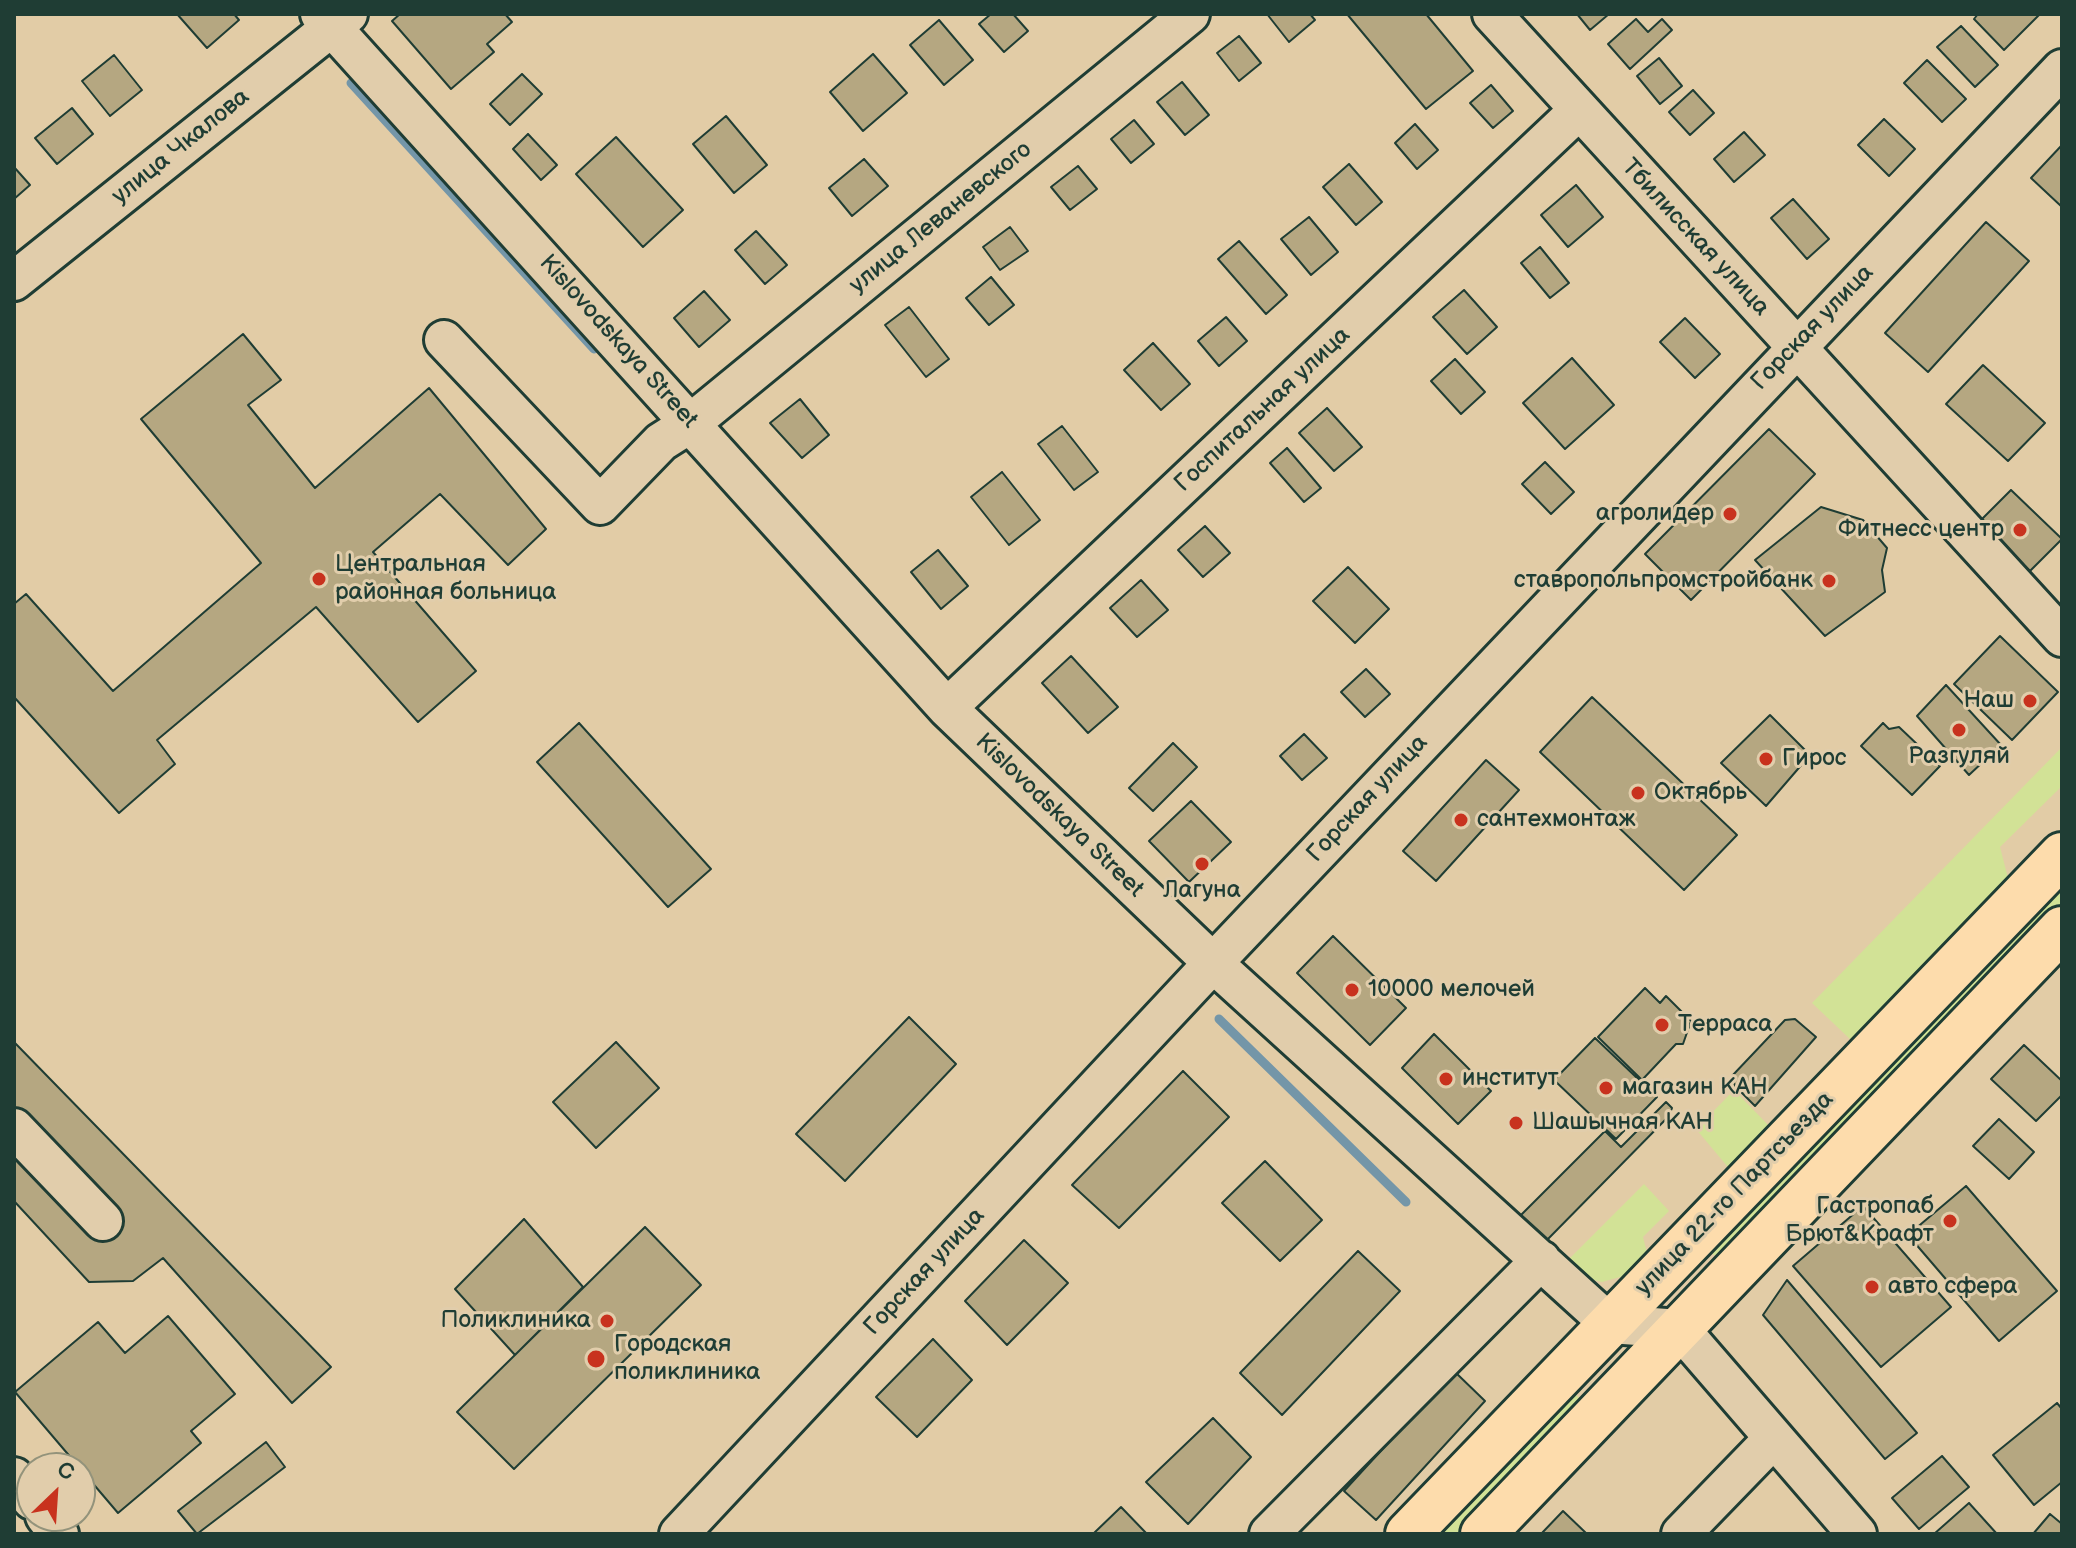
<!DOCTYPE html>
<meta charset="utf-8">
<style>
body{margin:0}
#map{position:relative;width:2076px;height:1548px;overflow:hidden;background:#e2cca6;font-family:"Balsamiq Sans",sans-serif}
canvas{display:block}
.frame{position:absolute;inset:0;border:16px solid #1f3d34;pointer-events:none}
.north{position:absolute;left:16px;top:1452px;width:80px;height:80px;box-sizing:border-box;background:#e1cdab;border:2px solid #93937b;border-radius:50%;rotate:25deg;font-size:22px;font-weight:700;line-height:32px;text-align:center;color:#1f3d34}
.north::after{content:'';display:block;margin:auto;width:28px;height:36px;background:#c8321e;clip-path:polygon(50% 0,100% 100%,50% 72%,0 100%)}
</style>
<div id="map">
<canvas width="2076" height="1548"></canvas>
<div class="frame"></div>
<div class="north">С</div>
</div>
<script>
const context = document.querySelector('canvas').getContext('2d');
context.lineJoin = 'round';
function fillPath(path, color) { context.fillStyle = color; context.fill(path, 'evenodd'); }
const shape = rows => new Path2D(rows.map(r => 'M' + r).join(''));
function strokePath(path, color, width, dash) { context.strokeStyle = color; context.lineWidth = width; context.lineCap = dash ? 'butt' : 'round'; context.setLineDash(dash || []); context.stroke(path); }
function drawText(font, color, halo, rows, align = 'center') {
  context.font = font + ' "Balsamiq Sans",sans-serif'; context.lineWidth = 6; context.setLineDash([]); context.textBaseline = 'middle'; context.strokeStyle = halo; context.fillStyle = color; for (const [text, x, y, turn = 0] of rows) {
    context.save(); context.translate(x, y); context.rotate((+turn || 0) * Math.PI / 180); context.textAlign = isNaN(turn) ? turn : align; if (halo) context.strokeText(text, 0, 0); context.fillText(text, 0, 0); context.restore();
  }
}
fillPath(shape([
 [2062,747,2062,786,2000,847,2009,882,1851,1040,1812,1003],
 [2062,878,2062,907,1725,1255,1713,1255,1713,1241],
 [1734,1090,1775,1132,1732,1172,1696,1129],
 [1644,1184,1669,1211,1643,1237,1648,1257,1631,1274,1602,1282,1577,1276,1561,1267],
 [1574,1393,1588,1407,1465,1534,1438,1534]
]), '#d2e296');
strokePath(shape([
 [351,83,594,349],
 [1219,1019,1406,1202]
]), '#7496a8', 9);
const building = shape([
 [177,14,234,14,239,20,207,48,177,14],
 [400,14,505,14,512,22,487,44,494,52,451,89,392,21,400,14],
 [991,14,1013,14,1028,31,1004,52,979,24,991,14],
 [1267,14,1310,14,1315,20,1289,42,1267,14],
 [1347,14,1426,14,1473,71,1426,109,1347,14],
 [1577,14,1609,14,1590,30,1577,14],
 [1978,14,2040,14,2004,50,1974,19,1978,14],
 [1636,19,1648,32,1662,19,1672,30,1630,69,1608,44,1636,19],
 [939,20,973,60,944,85,910,45,939,20],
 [1961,26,1998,65,1975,87,1937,47,1961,26],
 [1239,36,1261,63,1239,81,1217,53,1239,36],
 [873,54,907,93,863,131,830,92,873,54],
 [114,55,142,90,110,116,82,81,114,55],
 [1659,58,1682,86,1660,104,1637,76,1659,58],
 [1927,60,1966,99,1942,122,1904,83,1927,60],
 [522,74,542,94,510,125,490,104,522,74],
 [1182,82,1209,115,1185,135,1157,102,1182,82],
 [1491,85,1513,111,1493,128,1470,103,1491,85],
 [1693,90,1714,113,1690,135,1669,112,1693,90],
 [72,108,93,134,57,164,35,138,72,108],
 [726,116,767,165,734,193,693,144,726,116],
 [1884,119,1915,149,1889,176,1858,145,1884,119],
 [1134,120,1154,144,1131,163,1111,139,1134,120],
 [1415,124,1438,150,1417,169,1395,143,1415,124],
 [1744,132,1765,155,1734,182,1714,159,1744,132],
 [528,134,557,165,541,180,513,149,528,134],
 [616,137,683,210,643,247,576,174,616,137],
 [2062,145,2062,207,2031,178,2062,145],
 [864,159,888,186,852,216,829,188,864,159],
 [1349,164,1382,202,1356,225,1323,187,1349,164],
 [1078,166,1097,189,1070,210,1051,187,1078,166],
 [14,167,30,185,14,199,14,167],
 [1576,185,1603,217,1568,247,1541,215,1576,185],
 [1793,199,1829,239,1807,259,1771,218,1793,199],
 [1309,217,1338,252,1311,275,1281,239,1309,217],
 [1986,222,2029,261,1928,372,1885,333,1986,222],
 [1010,227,1028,251,1000,270,983,247,1010,227],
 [756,231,787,265,765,284,735,250,756,231],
 [1239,241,1287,295,1266,314,1218,259,1239,241],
 [1540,247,1569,283,1550,298,1521,263,1540,247],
 [991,277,1014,305,989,325,966,298,991,277],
 [1464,290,1497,327,1467,354,1433,317,1464,290],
 [704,291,730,320,699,347,674,318,704,291],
 [909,307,949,359,926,377,885,325,909,307],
 [1226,317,1247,341,1219,366,1198,341,1226,317],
 [1685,318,1720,354,1695,378,1660,342,1685,318],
 [243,334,281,380,248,405,315,488,429,388,546,529,508,565,440,494,373,552,476,671,418,722,316,607,157,740,175,764,119,813,14,697,14,604,26,594,113,691,261,563,141,419,243,334],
 [1153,343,1190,384,1161,410,1124,370,1153,343],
 [1572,358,1614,405,1565,449,1523,403,1572,358],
 [1455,359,1485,392,1461,414,1431,381,1455,359],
 [1983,365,2045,423,2008,461,1946,404,1983,365],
 [800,399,829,435,802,458,770,423,800,399],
 [1327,408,1362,447,1334,471,1299,433,1327,408],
 [1062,426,1098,472,1074,490,1038,444,1062,426],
 [1769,429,1815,474,1691,600,1645,554,1769,429],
 [1287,448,1321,488,1304,502,1270,463,1287,448],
 [1545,462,1574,492,1551,514,1522,484,1545,462],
 [1002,472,1040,520,1009,545,971,497,1002,472],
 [2011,490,2062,539,2030,571,1979,522,2011,490],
 [1821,507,1863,520,1887,548,1882,570,1885,592,1825,636,1755,560,1821,507],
 [1205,526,1230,553,1203,577,1178,550,1205,526],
 [938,550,968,586,941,609,911,572,938,550],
 [1348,567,1389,609,1355,643,1313,601,1348,567],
 [1141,580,1168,610,1137,637,1110,608,1141,580],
 [2000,636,2058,692,2012,740,1954,684,2000,636],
 [1071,656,1118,707,1088,733,1042,683,1071,656],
 [1366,669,1390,694,1365,717,1341,692,1366,669],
 [1946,685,2001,745,1969,775,1917,716,1946,685],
 [1592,697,1737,835,1684,890,1540,752,1592,697],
 [1770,715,1810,755,1766,806,1721,763,1770,715],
 [579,723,711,869,668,907,537,762,579,723],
 [1883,723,1889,729,1899,727,1940,766,1912,795,1861,746,1883,723],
 [1304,734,1327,758,1302,780,1280,756,1304,734],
 [1173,743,1197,767,1153,811,1129,788,1173,743],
 [1486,760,1519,790,1436,881,1403,851,1486,760],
 [1191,801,1231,842,1189,882,1149,841,1191,801],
 [1333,936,1406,1008,1370,1045,1297,973,1333,936],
 [1645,988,1660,1003,1666,996,1691,1021,1683,1044,1676,1044,1642,1080,1598,1037,1645,988],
 [909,1017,956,1064,845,1181,796,1134,909,1017],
 [1795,1019,1816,1037,1755,1106,1735,1086,1732,1076,1785,1020,1795,1019],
 [1434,1034,1491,1091,1458,1124,1402,1068,1434,1034],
 [1595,1038,1657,1097,1616,1139,1554,1080,1595,1038],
 [14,1042,331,1367,292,1403,163,1258,133,1281,89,1282,14,1201,14,1042],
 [616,1042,659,1088,596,1148,553,1102,616,1042],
 [2024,1045,2062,1081,2062,1095,2036,1121,1991,1079,2024,1045],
 [1183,1071,1229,1117,1119,1228,1072,1185,1183,1071],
 [1666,1102,1672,1108,1669,1116,1546,1241,1520,1216,1605,1131,1621,1147,1666,1102],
 [1999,1119,2034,1152,2009,1179,1973,1146,1999,1119],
 [1265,1161,1322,1220,1280,1261,1222,1203,1265,1161],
 [1966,1186,2057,1291,1999,1341,1908,1235,1966,1186],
 [1863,1206,1951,1307,1881,1367,1793,1266,1863,1206],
 [524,1219,583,1287,515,1355,455,1289,524,1219],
 [645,1227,701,1285,514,1469,457,1412,645,1227],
 [1024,1240,1068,1283,1007,1345,965,1301,1024,1240],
 [1358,1251,1400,1291,1282,1415,1240,1373,1358,1251],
 [1787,1280,1917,1433,1885,1459,1763,1315,1787,1280],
 [168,1316,235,1394,191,1431,201,1443,118,1513,15,1392,98,1322,125,1353,168,1316],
 [933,1339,972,1380,917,1437,876,1397,933,1339],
 [1454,1371,1485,1401,1376,1520,1344,1491,1454,1371],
 [2057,1403,2062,1409,2062,1482,2034,1505,1993,1455,2057,1403],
 [1213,1418,1251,1457,1188,1524,1146,1482,1213,1418],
 [266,1442,285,1467,197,1534,178,1511,266,1442],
 [1942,1456,1969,1487,1919,1529,1892,1498,1942,1456],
 [1969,1503,1997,1534,1934,1534,1969,1503],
 [1121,1507,1147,1534,1093,1534,1121,1507],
 [1563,1511,1587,1534,1541,1534,1563,1511],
 [2050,1514,2062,1524,2062,1534,2033,1534,2050,1514]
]);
fillPath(building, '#b5a781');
strokePath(building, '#1f3d34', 2);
const minor = shape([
 [320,14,947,708,1213,963,1610,1324,1680,1329,1857,1534],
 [1492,14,2062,637],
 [14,281,348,14],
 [444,340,600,505,661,442,691,423,1190,14],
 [947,708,1578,111],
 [14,1128,103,1221],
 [14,1477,32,1500],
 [45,1516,59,1534],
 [679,1534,1213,963,2062,69],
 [1269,1534,1541,1260],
 [1681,1534,1774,1438]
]);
const major = shape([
 [1408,1534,2062,855],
 [1483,1534,2062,929]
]);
strokePath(minor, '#1f3d34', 44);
strokePath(major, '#1f3d34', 50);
strokePath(minor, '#e1cdab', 38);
strokePath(major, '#fddcac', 44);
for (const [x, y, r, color] of [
 [1730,514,8,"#c8321e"],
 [2020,530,8,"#c8321e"],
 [319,579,8,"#c8321e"],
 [1829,581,8,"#c8321e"],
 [2030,701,8,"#c8321e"],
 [1959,730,8,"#c8321e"],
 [1766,759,8,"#c8321e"],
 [1638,793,8,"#c8321e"],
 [1461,820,8,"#c8321e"],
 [1202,864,8,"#c8321e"],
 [1352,990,8,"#c8321e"],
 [1662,1025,8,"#c8321e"],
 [1446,1079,8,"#c8321e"],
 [1606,1088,8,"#c8321e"],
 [1516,1123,8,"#c8321e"],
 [1950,1221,8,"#c8321e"],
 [1872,1287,8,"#c8321e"],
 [607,1321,8,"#c8321e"],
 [596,1359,10,"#c8321e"]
]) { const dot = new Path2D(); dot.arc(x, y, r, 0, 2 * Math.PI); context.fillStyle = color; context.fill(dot); strokePath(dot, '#e1cdab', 3); }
drawText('24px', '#1f3d34', '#e1cdab', [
 ["улица Чкалова",181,147,-39],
 ["улица Леваневского",941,218,-39],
 ["Тбилисская улица",1695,238,47],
 ["Горская улица",1813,328,-46],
 ["Kislovodskaya Street",618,342,48],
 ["Госпитальная улица",1263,410,-43],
 ["Горская улица",1368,799,-47],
 ["Kislovodskaya Street",1059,816,44],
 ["улица 22-го Партсъезда",1735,1194,-46],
 ["Горская улица",925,1272,-47]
]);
drawText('24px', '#1f3d34', '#e1cdab', [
 ["агролидер",1714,514,"right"],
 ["Фитнесс центр",2004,530,"right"],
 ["Центральная",335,565],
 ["районная больница",335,593],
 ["ставропольпромстройбанк",1813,581,"right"],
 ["Наш",2014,701,"right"],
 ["Разгуляй",1959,757,"center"],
 ["Гирос",1782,759],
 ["Октябрь",1654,793],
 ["сантехмонтаж",1477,820],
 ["Лагуна",1202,891,"center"],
 ["10000 мелочей",1368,990],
 ["Терраса",1678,1025],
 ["институт",1462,1079],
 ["магазин КАН",1622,1088],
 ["Шашычная КАН",1532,1123],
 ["Гастропаб",1934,1207,"right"],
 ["Брют&Крафт",1934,1235,"right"],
 ["авто сфера",1888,1287],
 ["Поликлиника",591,1321,"right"],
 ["Городская",614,1345],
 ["поликлиника",614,1373]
], 'left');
</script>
